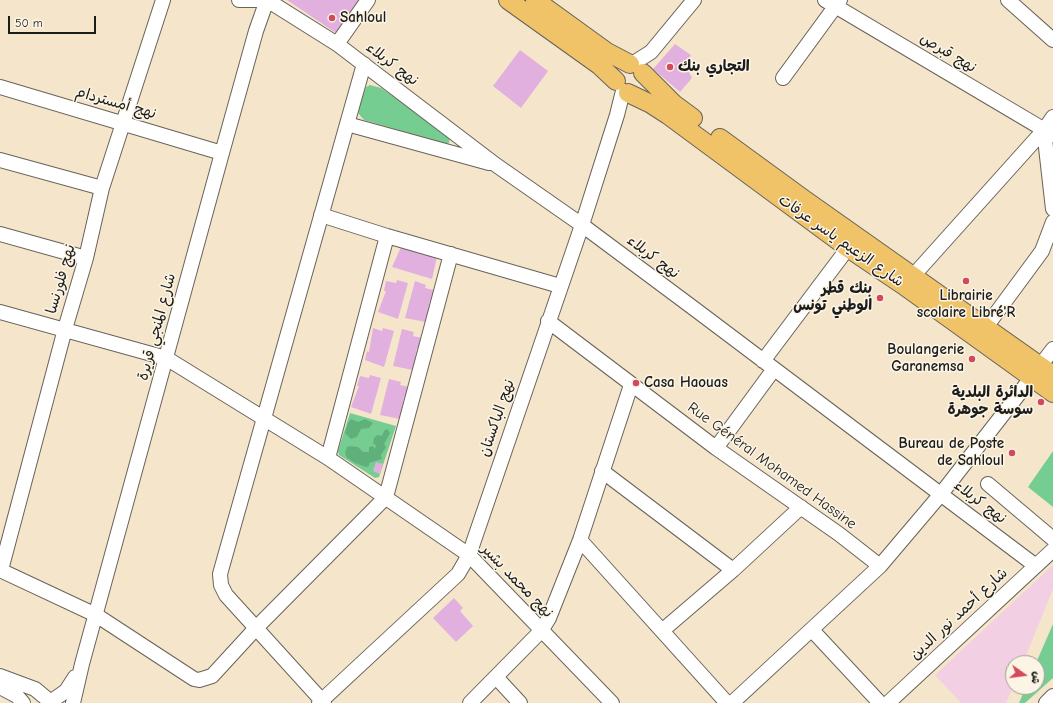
<!DOCTYPE html>
<meta charset="utf-8">
<style>
body{margin:0}
#map{position:relative;width:1053px;height:703px;overflow:hidden;background:#f5e6cb;font-family:"Comic Neue","Playpen Sans Arabic",sans-serif}
canvas{display:block}
.north{position:absolute;left:1005px;top:655px;width:40px;height:40px;box-sizing:border-box;background:#fcf5e5;border:1px solid #a29e95;border-radius:50%;rotate:104deg;font-size:11px;font-weight:700;line-height:16px;text-align:center;color:#1c1c1c}
.north::after{content:'';display:block;margin:auto;width:14px;height:18px;background:#d1495b;clip-path:polygon(50% 0,100% 100%,50% 72%,0 100%)}
.scale{position:absolute;left:8px;top:16px;width:88px;height:18px;box-sizing:border-box;border:2px solid #1c1c1c;border-top:0;padding-left:5px;font-size:12px;line-height:14px;white-space:nowrap;color:#1c1c1c;-webkit-text-stroke:3px #fcf5e5;paint-order:stroke}
</style>
<div id="map">
<canvas width="1053" height="703"></canvas>
<div class="north">ش</div>
<div class="scale">50 m</div>
</div>
<script>
const context = document.querySelector('canvas').getContext('2d');
context.lineJoin = 'round';
function fillPath(path, color) { context.fillStyle = color; context.fill(path, 'evenodd'); }
const shape = rows => new Path2D(rows.map(r => 'M' + r).join(''));
function strokePath(path, color, width, dash) { context.strokeStyle = color; context.lineWidth = width; context.lineCap = dash ? 'butt' : 'round'; context.setLineDash(dash || []); context.stroke(path); }
function drawText(font, color, halo, rows, align = 'center') {
  context.font = font + ' "Comic Neue","Playpen Sans Arabic",sans-serif'; context.lineWidth = 3; context.setLineDash([]); context.textBaseline = 'middle'; context.strokeStyle = halo; context.fillStyle = color; for (const [text, x, y, turn = 0] of rows) {
    context.save(); context.translate(x, y); context.rotate((+turn || 0) * Math.PI / 180); context.textAlign = isNaN(turn) ? turn : align; if (halo) context.strokeText(text, 0, 0); context.fillText(text, 0, 0); context.restore();
  }
}
fillPath(shape([
 [1053,565,1053,589,1023,663,1013,663,1013,687,1006,703,961,703,935,675]
]), '#f2cfe2');
fillPath(shape([
 [370,85,381,88,450,136,449,143,446,144,364,120,358,113,359,106,366,87],
 [350,413,396,426,379,477,375,478,339,455,338,451],
 [1053,451,1053,507,1028,487],
 [1053,624,1053,678,1025,703,1019,703,1026,687,1037,687,1036,663]
]), '#76cd92');
fillPath(shape([
 [351,419,358,422,365,419,373,423,369,428,361,429,357,437,351,439,345,433,348,423],
 [387,429,390,433,384,444,386,447,381,455,382,459,369,463,369,466,366,467,355,463,347,458,345,453,347,447,350,446,358,447,363,452,369,452,369,447,373,446,375,449,376,445,373,444,374,438,377,435,382,436,384,431]
]), '#60b07c');
fillPath(shape([
 [287,0,364,0,339,35],
 [675,44,691,55,685,64,692,78,680,92,653,69],
 [520,50,548,71,521,108,493,86],
 [401,247,437,257,432,279,392,267],
 [397,280,408,283,398,319,378,312,386,291,384,291,386,281,396,283],
 [415,281,426,285,425,288,434,290,432,300,430,300,426,322,405,318],
 [373,328,382,331,383,328,394,331,384,367,365,360,367,351,369,352],
 [402,329,414,332,413,336,422,338,419,348,417,348,413,370,393,366],
 [370,375,381,378,371,414,351,407,359,386,357,386,360,376,369,378],
 [389,379,401,382,400,385,409,387,406,397,404,397,400,419,380,415],
 [376,462,383,464,380,474,373,471],
 [454,598,463,608,460,611,473,626,456,642,433,618]
]), '#e1b0df');
const minor = shape([
 [239,0,267,0,337,44,496,165,582,225,696,310,1036,566],
 [825,0,1053,135],
 [1008,0,1053,40],
 [337,44,368,0],
 [632,64,651,52,694,0],
 [783,78,840,0],
 [0,87,222,153],
 [347,124,489,163],
 [1044,130,1053,209],
 [0,160,102,188],
 [321,215,387,236,560,286],
 [0,234,86,258],
 [913,276,1044,130,1053,117],
 [0,312,166,358,328,458,469,555,612,703],
 [548,321,716,448,839,534,880,566],
 [986,327,1042,251,1053,222],
 [763,361,848,248],
 [1040,366,1053,349],
 [716,448,774,369],
 [328,458,387,236],
 [602,471,733,570],
 [988,484,1053,539],
 [580,540,727,703],
 [0,570,96,615,194,679,199,680,212,676,257,627,386,497,451,254],
 [1,570,65,329,86,258,102,188,163,0],
 [663,630,733,570,801,507],
 [812,630,880,703],
 [0,676,35,689,47,699],
 [496,677,520,703],
 [0,687,17,696,23,703],
 [53,700,66,691,75,677],
 [73,703,82,664,222,153,256,31,267,0],
 [319,703,458,574,469,555,582,225,617,115,623,91],
 [324,703,226,595,221,585,220,574,364,64],
 [470,703,541,631,549,618,580,540,631,385],
 [732,703,880,566,941,494,1032,377],
 [888,703,1053,550],
 [1046,703,1053,696]
]);
const major = shape([
 [508,0,599,65,616,81],
 [535,0,607,52,630,64],
 [643,73,674,104,693,118],
 [628,93,651,104,668,115,848,248,903,285,1053,393],
 [720,138,805,200,1053,375]
]);
strokePath(minor, '#686359', 16);
strokePath(major, '#686359', 20);
strokePath(minor, '#fff', 14);
strokePath(major, '#f0c369', 18);
for (const [x, y, r, color] of [
 [332,18,4,"#d1495b"],
 [670,67,4,"#d1495b"],
 [966,281,4,"#d1495b"],
 [880,298,4,"#d1495b"],
 [972,359,4,"#d1495b"],
 [636,383,4,"#d1495b"],
 [1041,402,4,"#d1495b"],
 [1012,453,4,"#d1495b"]
]) { const dot = new Path2D(); dot.arc(x, y, r, 0, 2 * Math.PI); context.fillStyle = color; context.fill(dot); strokePath(dot, '#fcf5e5', 1.5); }
drawText('bold 15px', '#1c1c1c', '#fcf5e5', [
 ["Sahloul",340,18,"left"],
 ["التجاري بنك",678,67,"left"],
 ["بنك قطر",872,289],
 ["الوطني تونس",872,306],
 ["Librairie",966,296,"center"],
 ["scolaire Libré'R",966,313,"center"],
 ["Boulangerie",964,350],
 ["Garanemsa",964,367],
 ["Casa Haouas",644,383,"left"],
 ["الدائرة البلدية",1033,393],
 ["سوسة جوهرة",1033,410],
 ["Bureau de Poste",1004,444],
 ["de Sahloul",1004,461]
], 'right');
drawText('15px', '#1c1c1c', '#fcf5e5', [
 ["نهج قبرص",948,53,31],
 ["نهج كربلاء",392,64,37],
 ["نهج أمستردام",116,103,16],
 ["شارع الزعيم ياسر عرفات",841,241,35],
 ["نهج كربلاء",653,257,37],
 ["نهج فلورنسا",61,279,-74],
 ["شارع المنجي قريرة",157,327,-75],
 ["نهج الباكستان",497,418,-71],
 ["Rue Général Mohamed Hassine",772,466,36],
 ["نهج كربلاء",980,502,37],
 ["نهج محمد بشير",517,581,46],
 ["شارع أحمد نور الدين",959,614,-43]
]);
</script>
